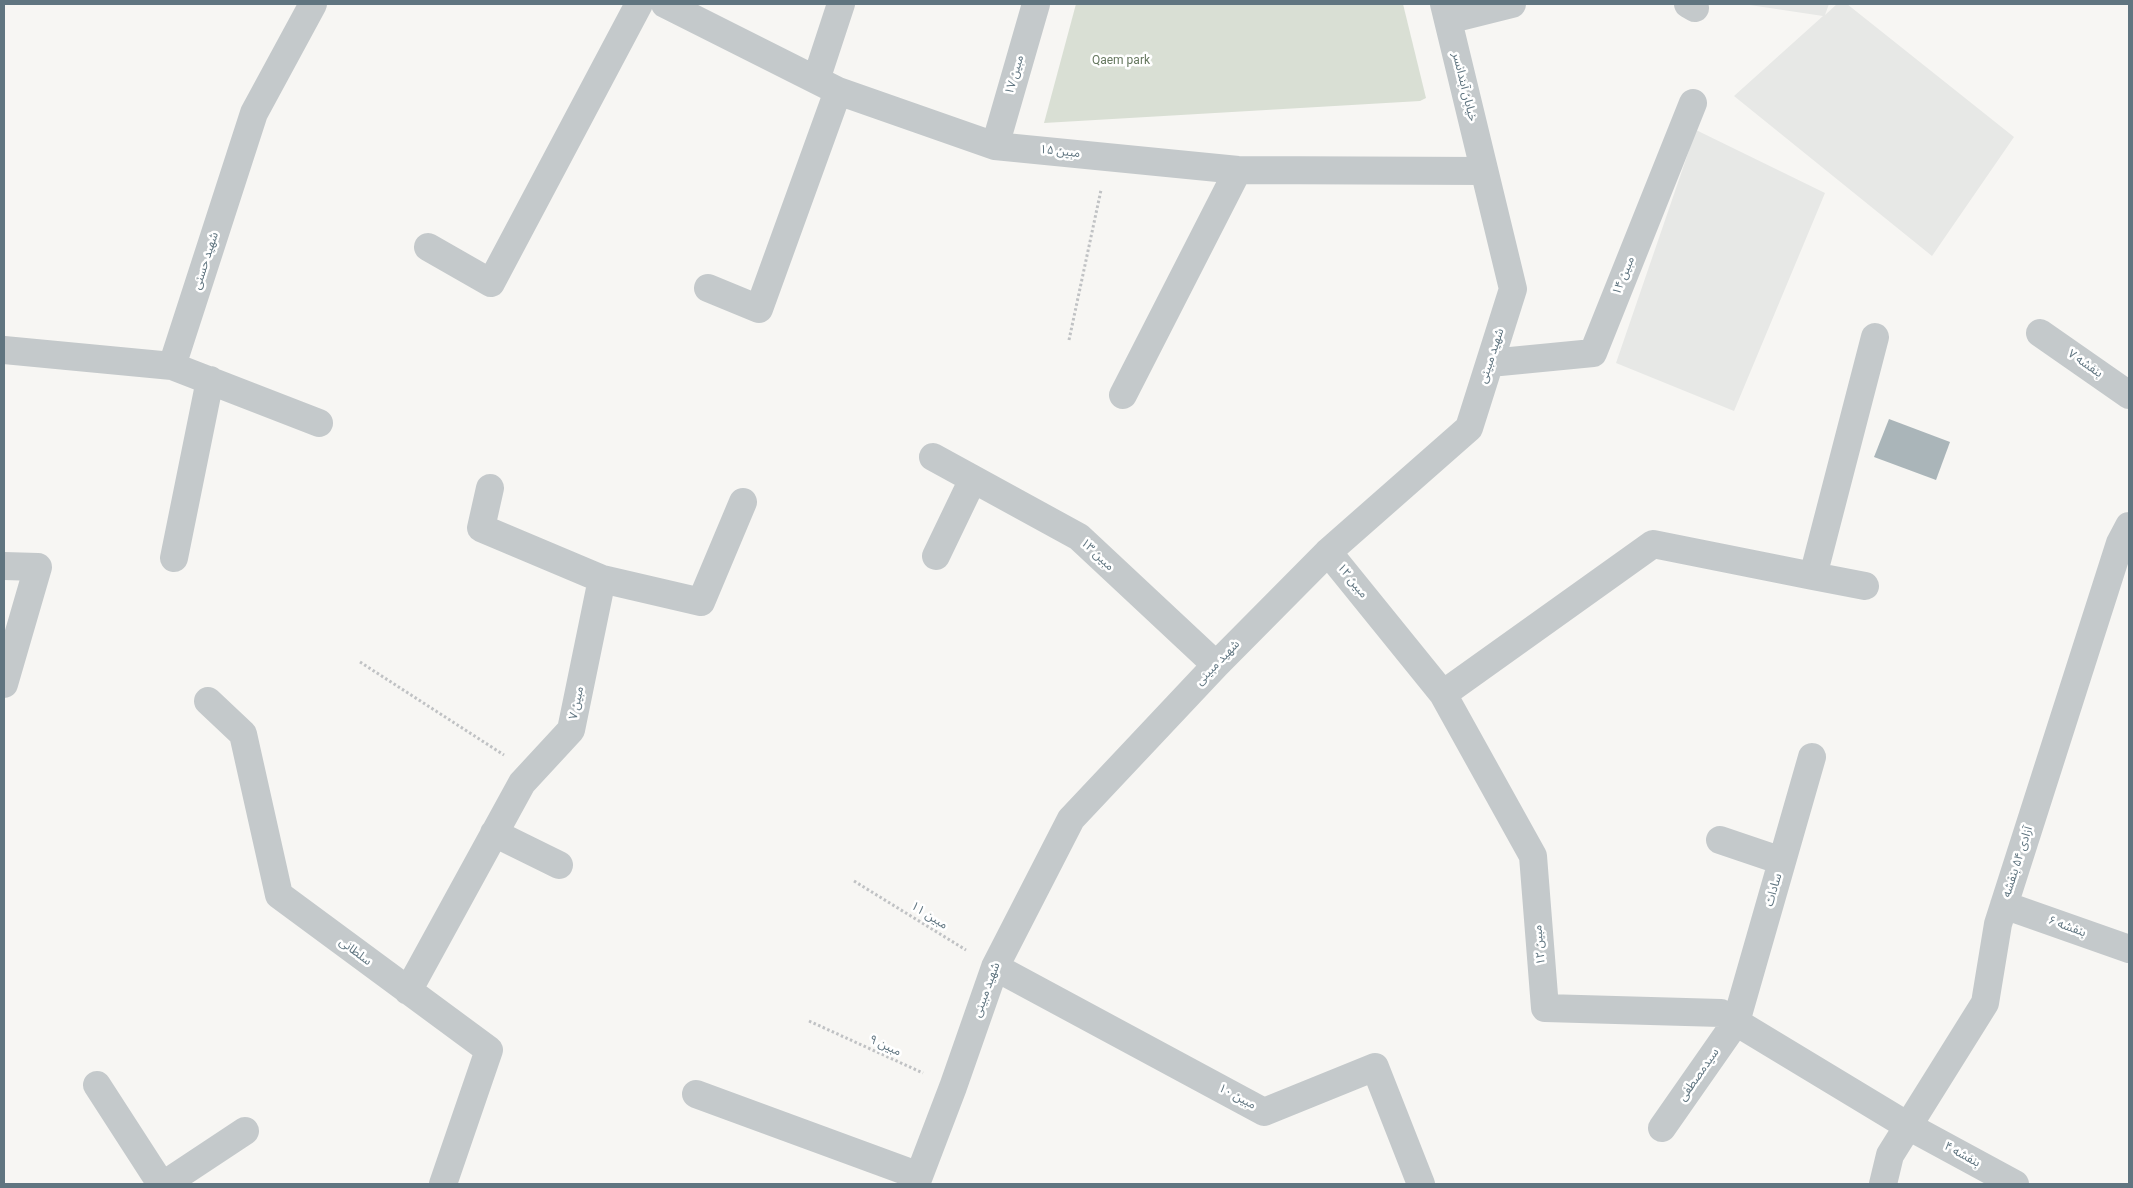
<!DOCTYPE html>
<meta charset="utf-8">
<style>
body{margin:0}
#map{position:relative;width:2133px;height:1188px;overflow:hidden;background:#f7f6f3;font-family:Roboto,sans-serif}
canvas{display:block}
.frame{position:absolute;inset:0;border:5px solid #607580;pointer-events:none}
</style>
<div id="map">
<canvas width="2133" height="1188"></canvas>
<div class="frame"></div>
</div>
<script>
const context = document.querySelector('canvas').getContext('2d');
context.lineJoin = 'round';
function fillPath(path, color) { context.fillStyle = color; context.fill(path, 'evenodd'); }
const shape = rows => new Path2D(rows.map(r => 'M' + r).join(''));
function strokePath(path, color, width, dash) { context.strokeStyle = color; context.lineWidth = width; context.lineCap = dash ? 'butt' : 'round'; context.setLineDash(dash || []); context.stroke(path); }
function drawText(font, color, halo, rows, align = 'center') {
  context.font = font + ' Roboto,"Noto Sans Arabic",sans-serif'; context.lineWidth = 5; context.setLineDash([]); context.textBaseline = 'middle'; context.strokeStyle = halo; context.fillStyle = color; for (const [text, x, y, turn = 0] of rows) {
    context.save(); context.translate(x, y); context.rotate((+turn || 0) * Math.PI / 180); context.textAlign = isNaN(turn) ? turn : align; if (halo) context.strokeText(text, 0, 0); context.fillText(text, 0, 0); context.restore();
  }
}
fillPath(shape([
 [1743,4,1829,4,1825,15,1837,4,1847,4,2014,137,1932,256,1734,96,1823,16],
 [1696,130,1825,193,1734,411,1616,363]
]), '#e7e8e6');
fillPath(shape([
 [1076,4,1403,4,1426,98,1420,101,1044,123]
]), '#d9dfd4');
fillPath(shape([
 [1889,419,1950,442,1936,480,1874,457]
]), '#aab5b9');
strokePath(shape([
 [1069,340,1101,190],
 [360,662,504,755],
 [854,881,966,950],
 [809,1021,923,1073]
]), '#c0c2c4', 3, [2.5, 2.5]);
strokePath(shape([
 [665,4,838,91,995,146,1238,170,1484,171],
 [1688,4,1695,8],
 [1448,20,1512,4],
 [816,80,841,4],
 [995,146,1036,4],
 [428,247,491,283,639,4],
 [708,288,759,309,838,91],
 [2040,333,2129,395],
 [4,350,172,366,254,113,313,4],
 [1490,363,1593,353,1693,103],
 [172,366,319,423],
 [1123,395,1238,170],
 [933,457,1079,537,1216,665],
 [490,488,481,528,602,579],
 [1328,552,1443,694,1533,856,1545,1008,1721,1013,1908,1126,2015,1184],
 [936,556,973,479],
 [174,558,210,380],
 [4,566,38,567,4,684],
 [1813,576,1865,586],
 [1443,694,1653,544,1813,576,1875,337],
 [208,701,243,734,279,895,489,1050,443,1184],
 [494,833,559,865],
 [1720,840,1782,861],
 [2004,905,2129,949],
 [995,967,1264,1112,1375,1067,1421,1184],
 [408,991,522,783,571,730,602,579,701,602,743,502],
 [97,1085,161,1184],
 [696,1094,919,1176],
 [1662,1128,1736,1022,1812,757],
 [165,1184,245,1131],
 [916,1184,953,1087,995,967,1071,819,1216,665,1328,552,1469,428,1513,289,1444,4],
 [1883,1184,1890,1155,1985,1003,1998,924,2120,543,2129,526]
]), '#c4c9cb', 28);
drawText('12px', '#66785f', '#fff', [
 ["Qaem park",1121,61]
]);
drawText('12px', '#607580', '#fff', [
 ["مبین ۱۷",1015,75,-74],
 ["خیابان آبندانسر",1464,87,76],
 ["مبین ۱۵",1060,152,6],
 ["شهید حسنی",206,261,-72],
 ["مبین ۱۴",1624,276,-68],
 ["شهید مبینی",1492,356,-72],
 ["بنفشه ۷",2085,364,35],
 ["مبین ۱۳",1097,555,43],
 ["مبین ۱۲",1352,581,51],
 ["شهید مبینی",1218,663,-46],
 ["مبین ۷",577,703,-78],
 ["آزادی ۵۴ بنفشه",2018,862,-72],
 ["سادات",1774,890,-74],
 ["مبین ۱۱",929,916,32],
 ["بنفشه ۶",2067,927,20],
 ["مبین ۱۲",1540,945,-95],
 ["سلطانی",355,952,37],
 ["شهید مبینی",987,990,-70],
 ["مبین ۹",885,1046,25],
 ["سیدمصطفی",1699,1075,-55],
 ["مبین ۱۰",1237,1097,28],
 ["بنفشه ۴",1962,1155,29]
]);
</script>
